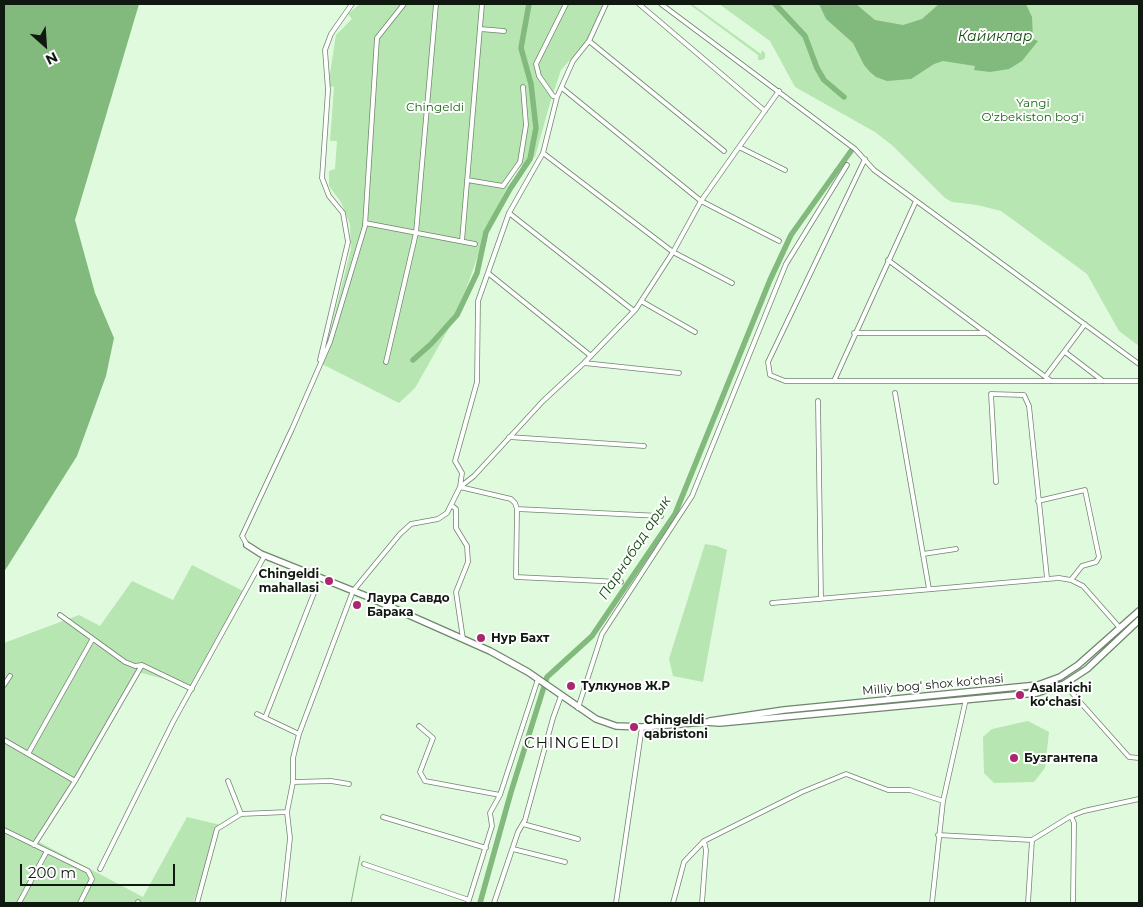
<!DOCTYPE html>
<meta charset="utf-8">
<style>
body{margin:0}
#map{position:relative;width:1143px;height:907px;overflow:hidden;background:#e0fadd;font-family:Montserrat,sans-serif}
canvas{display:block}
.frame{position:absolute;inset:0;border:5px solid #10190f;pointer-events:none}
.north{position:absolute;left:20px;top:20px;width:50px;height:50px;-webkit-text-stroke:4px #fff;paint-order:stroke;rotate:154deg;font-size:14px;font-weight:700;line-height:20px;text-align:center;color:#10190f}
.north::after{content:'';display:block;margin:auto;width:18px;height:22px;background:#10190f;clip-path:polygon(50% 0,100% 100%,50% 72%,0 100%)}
.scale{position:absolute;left:20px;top:864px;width:155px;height:22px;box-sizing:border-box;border:2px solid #10190f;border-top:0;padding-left:6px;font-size:15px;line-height:18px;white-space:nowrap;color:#10190f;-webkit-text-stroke:4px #fff;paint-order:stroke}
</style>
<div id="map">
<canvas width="1143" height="907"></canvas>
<div class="frame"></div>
<div class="north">N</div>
<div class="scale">200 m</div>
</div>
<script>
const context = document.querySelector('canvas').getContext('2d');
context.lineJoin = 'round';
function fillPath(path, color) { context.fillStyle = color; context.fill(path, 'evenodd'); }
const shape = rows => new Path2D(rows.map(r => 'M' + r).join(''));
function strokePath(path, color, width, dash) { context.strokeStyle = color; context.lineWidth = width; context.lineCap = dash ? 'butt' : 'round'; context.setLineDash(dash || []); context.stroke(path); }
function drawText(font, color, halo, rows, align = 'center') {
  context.font = font + ' Montserrat,sans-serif'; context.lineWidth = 4; context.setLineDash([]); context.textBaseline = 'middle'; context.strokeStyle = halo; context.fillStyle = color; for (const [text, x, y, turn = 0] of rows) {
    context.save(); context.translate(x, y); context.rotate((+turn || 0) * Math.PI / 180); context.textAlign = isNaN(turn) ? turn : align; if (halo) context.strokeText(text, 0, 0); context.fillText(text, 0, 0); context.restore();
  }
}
fillPath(shape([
 [360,4,605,4,587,41,561,70,550,103,535,157,516,170,491,219,466,289,449,328,415,388,399,403,322,364,351,249,350,224,341,202,329,186,329,171,335,169,337,141,330,141,334,87,328,86,336,35,352,19,348,14],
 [689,4,692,4,761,54,762,50,765,53,765,58,762,60,758,60,758,55],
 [719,4,1139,4,1139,346,1119,331,1087,274,1001,211,977,205,952,202,945,198,893,146,875,132,795,87,770,41],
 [705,544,717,546,727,550,703,682,673,676,669,659],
 [192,565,243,591,190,686,138,672,39,842,143,897,187,817,221,825,193,903,4,903,4,643,79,615,100,626,132,581,173,600],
 [1028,721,1049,732,1045,768,1034,782,994,783,984,773,983,737,992,729]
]), '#b7e6b2');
fillPath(shape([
 [4,4,139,4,75,220,95,293,114,338,106,376,77,456,4,572],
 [819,4,856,4,875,20,903,25,922,19,939,4,1026,4,1032,17,1033,39,1038,41,1022,61,1009,69,990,72,974,70,975,66,943,61,934,64,911,79,887,81,876,77,870,72,864,65,853,43,826,19]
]), '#82b97c');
strokePath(shape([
 [351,903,360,856]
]), '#82b97c', 1);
strokePath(shape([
 [775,4,805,36,817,68,824,80,844,97],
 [413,360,431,344,457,315,477,273,486,232,510,189,530,159,536,128,531,84,521,48,529,4],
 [480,903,511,792,547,677,592,636,675,514,770,280,791,235,851,151]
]), '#82b97c', 5.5);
const minor = shape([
 [606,4,589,41,573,61,557,97,543,153,509,213,478,301,477,382,455,461,462,473,460,487,511,499,515,503,517,509,661,516],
 [639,4,765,111],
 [661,4,855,149,874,170,1139,364],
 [480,29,504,31],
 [589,41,724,151],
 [562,88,701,201,779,241],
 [557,97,553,96,539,76,536,64,566,4],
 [739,147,779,91],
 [543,153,673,252,732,283],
 [865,159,768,362,770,375,785,381,1139,381],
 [467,180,503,186,520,162,526,125,523,87],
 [509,213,634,311],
 [365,223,475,244],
 [462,241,482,4],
 [888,260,1051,381],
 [488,273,591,356],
 [641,301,695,332],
 [854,333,987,333],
 [1065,352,1103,381],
 [320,360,348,242,343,213,329,196,322,178,328,90,325,50,331,34,352,4],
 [386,362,416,233,436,4],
 [584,363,679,373],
 [1046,376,1085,324],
 [834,381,916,201],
 [895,393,929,589],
 [818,401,821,599],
 [509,437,644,446],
 [996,482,991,394,1024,395,1029,406,1047,578],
 [1038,501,1085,490,1099,557,1096,562,1082,566,1071,580],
 [451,505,456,509,456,528,467,546,468,562,456,592,463,639],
 [517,509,516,577,621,582],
 [247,545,242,536,292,429,330,342,365,226,377,38,404,4],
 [923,554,956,549],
 [772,603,1059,578,1071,580,1083,586,1120,628],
 [60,615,125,662,135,666,142,665,192,689],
 [1064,684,1129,757,1139,758],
 [4,685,10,676],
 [578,708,602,634,692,496,786,264,847,165],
 [257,714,299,734],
 [265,718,314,593],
 [419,726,433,738,420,772,425,781,500,795],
 [4,740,75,781],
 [28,754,92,640],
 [228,781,241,814],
 [293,782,331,781,349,784],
 [1071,816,1074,823,1073,903],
 [383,817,486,848],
 [523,824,578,839],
 [4,830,88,871,92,879,80,903],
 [938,835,1032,840,1071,816,1084,811,1139,799],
 [34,845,75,781,142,665],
 [513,849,565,862],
 [364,864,469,900],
 [100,869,173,722,265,555],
 [19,903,47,851],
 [138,903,138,902],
 [197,903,217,829,241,814,287,812],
 [283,903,290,838,287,812,293,782,293,758,299,734,353,591,400,534,411,524,438,519,447,513,460,487,474,476,543,401,584,363,636,309,673,252,701,201,739,147,785,170],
 [468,903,492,826,490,813,500,795,538,679],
 [494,903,518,832,525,820,553,718,561,696],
 [616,903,642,727],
 [673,903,684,862,704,841,802,792,846,774,888,790,910,790,943,801],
 [702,903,706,850,704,841],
 [932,903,943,801,966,699],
 [1028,903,1032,840]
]);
const secondary = shape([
 [247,545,261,554,366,596,490,651,528,672,596,719,616,726,642,727,705,722,720,723,1037,693,1064,684,1087,669,1139,620],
 [710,721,784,710,1038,685,1060,677,1078,665,1139,611]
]);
strokePath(minor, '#6f866d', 5.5);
strokePath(secondary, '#6f866d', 8);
strokePath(minor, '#fff', 4);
strokePath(secondary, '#fff', 5.5);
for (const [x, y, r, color] of [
 [329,581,5,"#ab266e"],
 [357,605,5,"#ab266e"],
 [481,638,5,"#ab266e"],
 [571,686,5,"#ab266e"],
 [1020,695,5,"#ab266e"],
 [634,727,5,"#ab266e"],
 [1014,758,5,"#ab266e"]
]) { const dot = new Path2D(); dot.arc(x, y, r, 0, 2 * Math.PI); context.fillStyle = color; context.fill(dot); strokePath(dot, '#fff', 2); }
drawText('12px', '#1b6516', '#fff', [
 ["Yangi",1033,103],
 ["O'zbekiston bog'i",1033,117],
 ["Chingeldi",435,107]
]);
drawText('bold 12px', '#10190f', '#fff', [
 ["Chingeldi",319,574,"right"],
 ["mahallasi",319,588,"right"],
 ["Лаура Савдо",367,598],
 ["Барака",367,612],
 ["Нур Бахт",491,638],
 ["Тулкунов Ж.Р",581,686],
 ["Asalarichi",1030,688],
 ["koʻchasi",1030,702],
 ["Chingeldi",644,720],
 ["qabristoni",644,734],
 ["Бузгантепа",1024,758]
], 'left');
drawText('12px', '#10190f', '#fff', [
 ["Milliy bog‘ shox ko‘chasi",933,685,-5]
]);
drawText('italic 14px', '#144c10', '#fff', [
 ["Кайиклар",995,37],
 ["Парнабад арык",635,548,-57]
]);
context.letterSpacing = '1px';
drawText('15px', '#10190f', '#fff', [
 ["CHINGELDI",572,744]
]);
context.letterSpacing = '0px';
</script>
